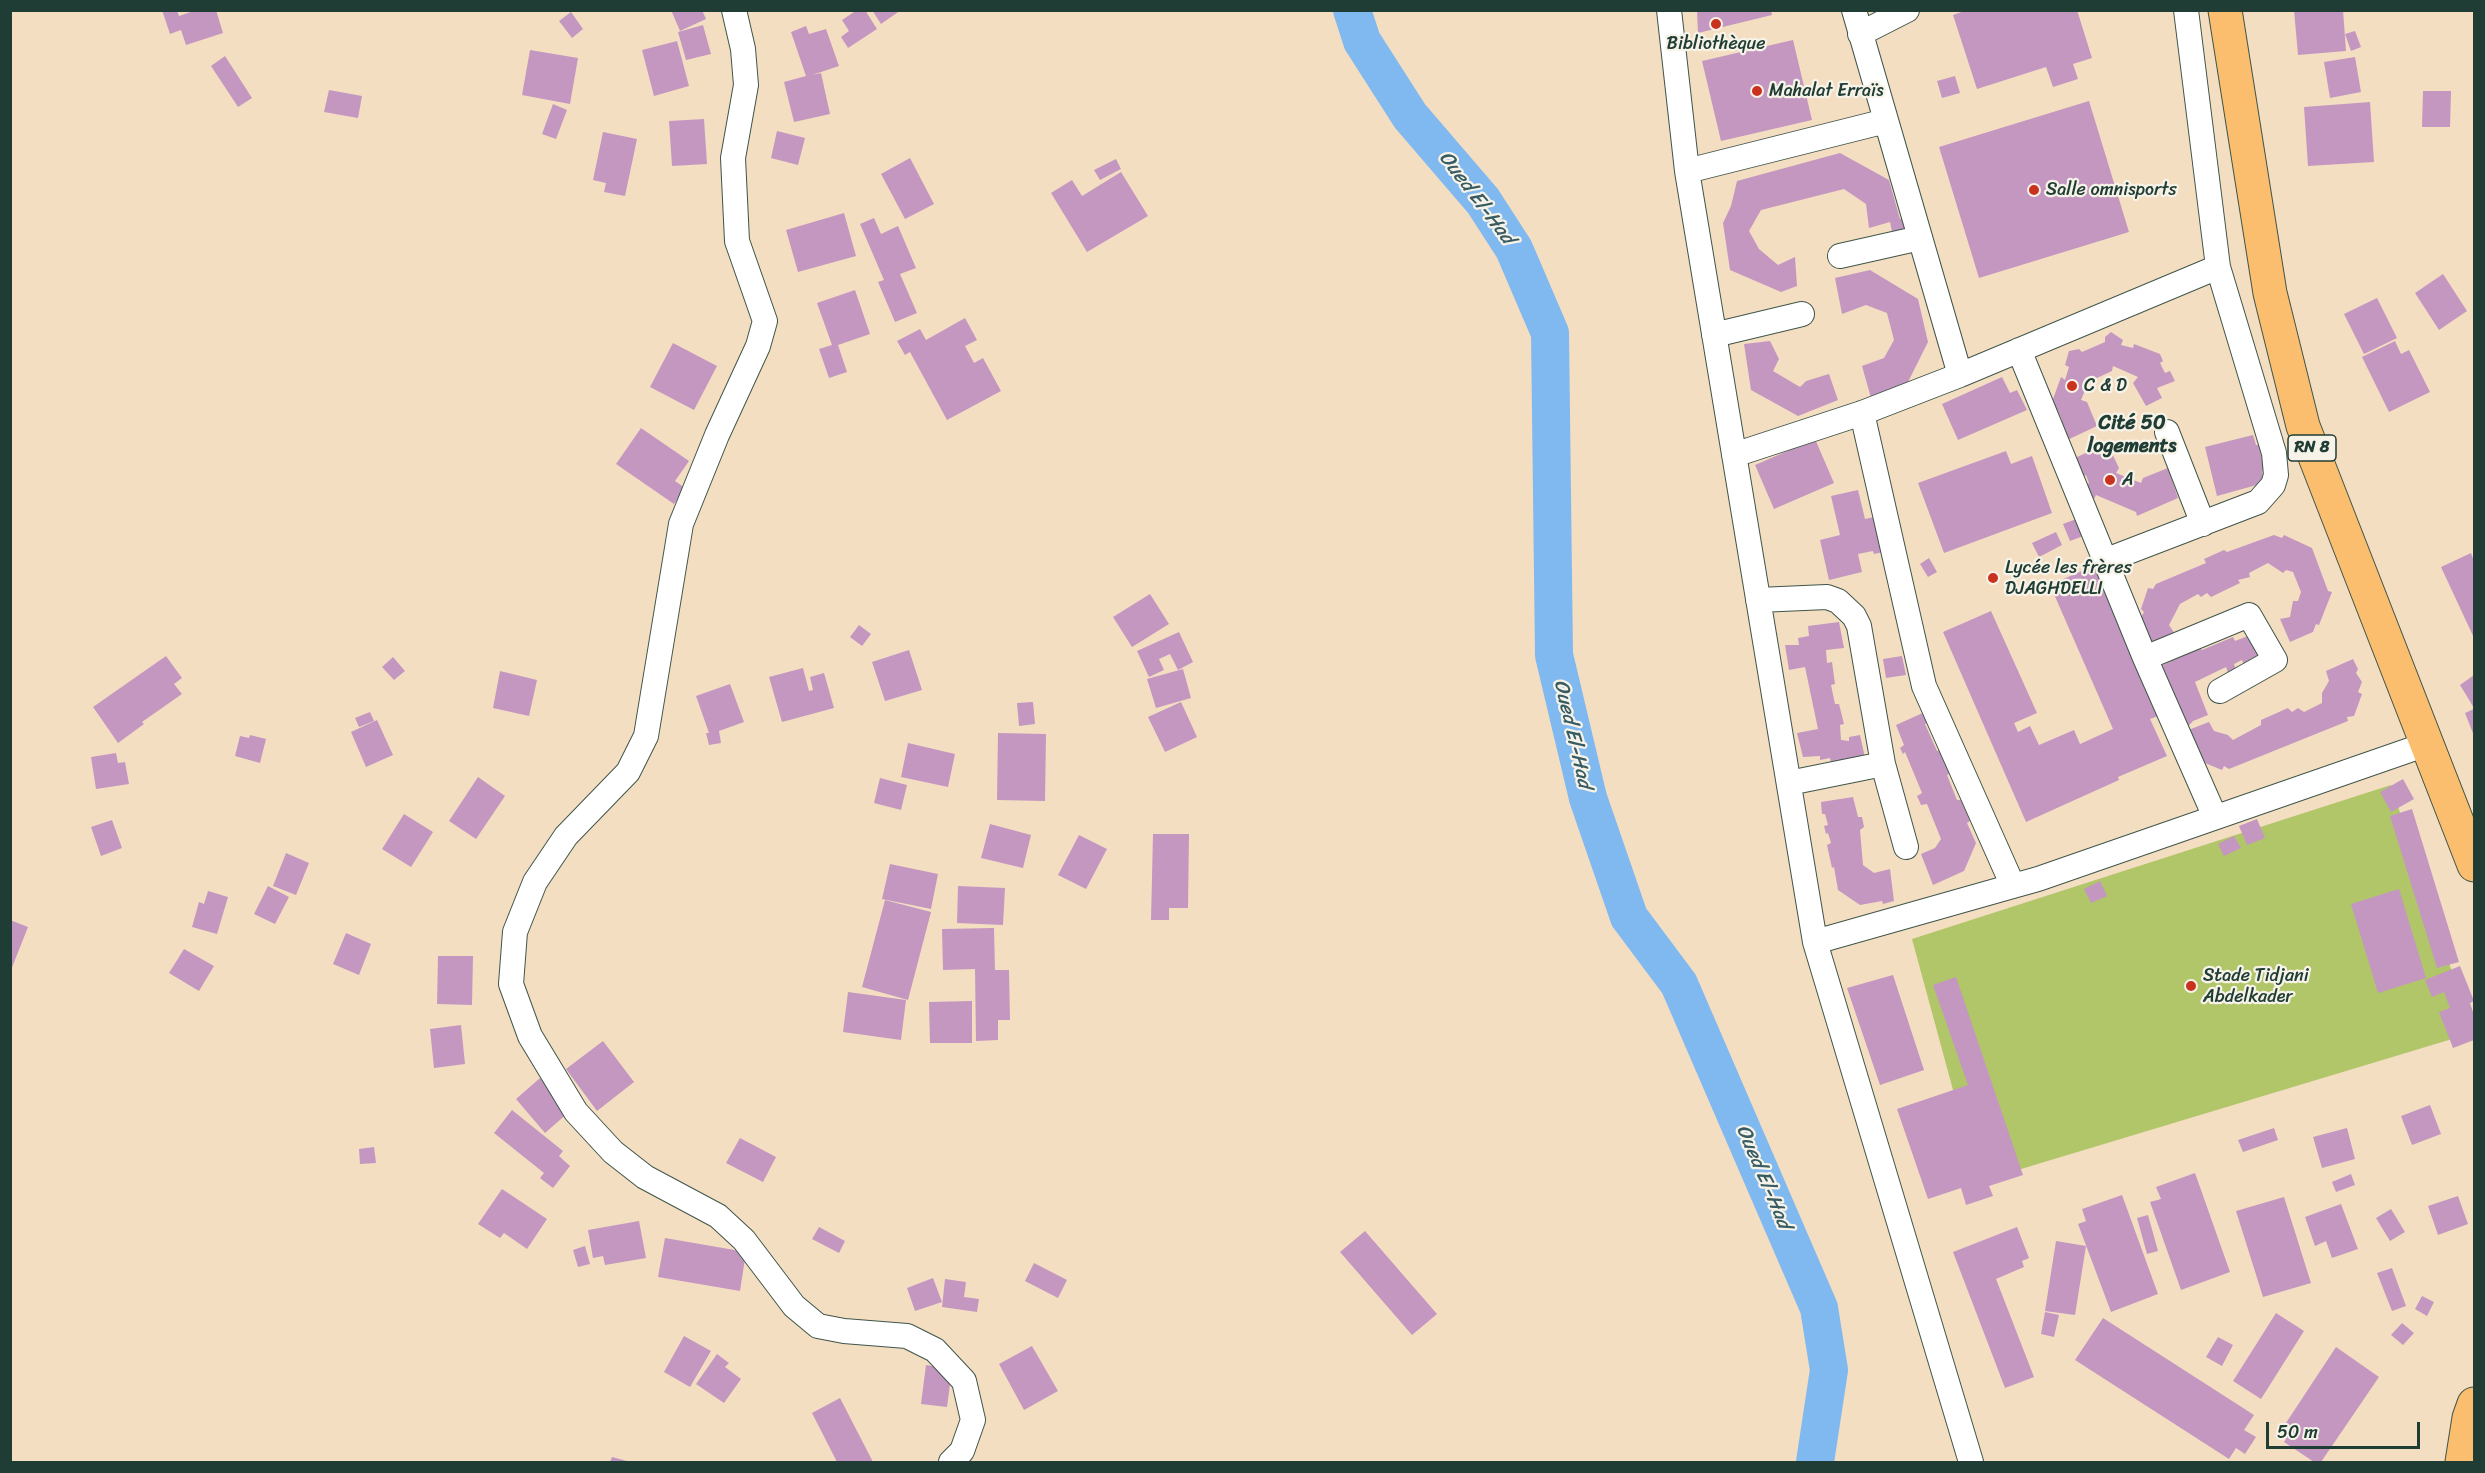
<!DOCTYPE html>
<meta charset="utf-8">
<style>
body{margin:0}
#map{position:relative;width:2485px;height:1473px;overflow:hidden;background:#f4dec2;font-family:Sriracha,sans-serif}
canvas{display:block}
.frame{position:absolute;inset:0;border:12px solid #1f3d34;pointer-events:none}
.scale{position:absolute;left:2266px;top:1422px;width:154px;height:27px;box-sizing:border-box;border:3px solid #1f3d34;border-top:0;padding-left:8px;font-size:18px;line-height:21px;white-space:nowrap;color:#1f3d34;-webkit-text-stroke:4px #f7f3e8;paint-order:stroke}
</style>
<div id="map">
<canvas width="2485" height="1473"></canvas>
<div class="frame"></div>
<div class="scale">50 m</div>
</div>
<script>
const context = document.querySelector('canvas').getContext('2d');
context.lineJoin = 'round';
function fillPath(path, color) { context.fillStyle = color; context.fill(path, 'evenodd'); }
const shape = rows => new Path2D(rows.map(r => 'M' + r).join(''));
function strokePath(path, color, width, dash) { context.strokeStyle = color; context.lineWidth = width; context.lineCap = dash ? 'butt' : 'round'; context.setLineDash(dash || []); context.stroke(path); }
function drawText(font, color, halo, rows, align = 'center') {
  context.font = font + ' Sriracha,sans-serif'; context.lineWidth = 4.5; context.setLineDash([]); context.textBaseline = 'middle'; context.strokeStyle = halo; context.fillStyle = color; for (const [text, x, y, turn = 0] of rows) {
    context.save(); context.translate(x, y); context.rotate((+turn || 0) * Math.PI / 180); context.textAlign = isNaN(turn) ? turn : align; if (halo) context.strokeText(text, 0, 0); context.fillText(text, 0, 0); context.restore();
  }
}
fillPath(shape([
 [2391,785,2472,1033,1978,1182,1912,939]
]), '#b1c569');
strokePath(shape([
 [1352,10,1362,41,1410,116,1483,201,1514,249,1550,333,1554,655,1588,798,1629,917,1679,984,1819,1308,1829,1370,1815,1462]
]), '#80b8f0', 38);
fillPath(shape([
 [162,10,177,10,179,16,196,10,216,10,223,33,186,45,181,30,170,34],
 [671,10,702,10,706,19,680,31],
 [857,10,865,10,877,29,848,48,841,37,849,31,842,20],
 [872,10,901,10,881,24],
 [1697,10,1771,10,1772,15,1698,33],
 [1967,10,2077,10,2092,58,2073,64,2078,79,2053,87,2046,67,1977,89,1953,15],
 [2294,10,2343,10,2346,51,2298,55],
 [571,12,583,29,572,38,559,21],
 [703,25,711,54,686,60,678,32],
 [806,26,809,34,826,29,839,66,812,75,821,73,830,114,794,122,784,82,806,76,791,32],
 [2355,31,2361,47,2351,51,2345,34],
 [1793,40,1812,120,1721,141,1702,61],
 [677,41,689,86,654,96,642,50],
 [530,50,578,58,570,104,522,95],
 [225,56,252,98,238,107,211,66],
 [2355,57,2361,92,2330,98,2324,62],
 [1955,76,1960,93,1942,98,1937,81],
 [329,90,362,96,358,118,324,112],
 [2423,91,2451,91,2450,127,2422,127],
 [2089,101,2129,232,1979,278,1939,147],
 [2370,102,2374,162,2308,166,2304,107],
 [553,104,567,110,556,139,542,134],
 [704,119,707,164,672,166,669,121],
 [777,131,805,138,798,165,771,158],
 [603,132,637,139,625,196,604,192,606,183,593,180],
 [1840,153,1889,180,1900,219,1908,218,1912,237,1894,241,1890,222,1869,228,1866,204,1844,189,1761,210,1749,231,1759,249,1778,265,1795,257,1797,286,1781,292,1730,270,1723,223,1731,206,1737,181],
 [910,158,934,204,905,219,881,174],
 [1116,159,1121,169,1100,180,1094,170],
 [1121,172,1148,216,1087,252,1051,193,1072,180,1082,196],
 [844,213,856,256,798,272,786,230],
 [874,218,881,234,898,226,916,268,900,274,917,313,895,322,878,282,884,280,860,224],
 [1870,270,1918,299,1928,342,1904,390,1871,398,1862,366,1884,358,1894,340,1887,313,1866,305,1842,314,1835,278],
 [2443,274,2467,311,2439,330,2415,293],
 [855,290,870,334,838,345,847,372,829,378,819,349,832,345,817,303],
 [2377,298,2397,338,2364,354,2344,314],
 [965,318,977,340,965,346,974,363,983,358,1001,391,947,420,910,352,905,355,897,341,920,329,926,340],
 [2111,332,2123,340,2121,345,2133,348,2134,344,2160,354,2163,361,2160,363,2165,373,2170,371,2175,381,2157,388,2162,398,2146,406,2133,383,2138,377,2113,366,2112,371,2097,378,2091,376,2081,400,2087,402,2097,426,2065,441,2059,422,2062,420,2058,411,2054,412,2049,401,2053,399,2061,377,2065,380,2069,367,2065,365,2069,351,2079,349,2082,352,2105,342,2105,337],
 [1770,341,1779,359,1773,371,1800,387,1806,381,1829,374,1838,400,1798,416,1751,390,1744,344],
 [2395,341,2401,354,2409,350,2430,392,2389,412,2362,357],
 [673,343,717,366,694,410,650,387],
 [2002,377,2010,393,2017,390,2027,410,1958,440,1942,404],
 [641,428,689,461,675,481,685,488,674,504,616,464],
 [2253,435,2256,445,2259,445,2264,470,2262,471,2264,483,2217,496,2205,447],
 [1815,439,1834,483,1774,509,1755,465],
 [2107,443,2119,468,2116,473,2141,483,2143,478,2168,468,2178,498,2137,516,2136,512,2096,495,2094,499,2085,486,2089,483,2086,475,2083,477,2075,458],
 [2006,451,2011,464,2032,456,2052,513,1944,553,1918,483],
 [1858,490,1865,519,1879,516,1888,551,1874,554,1873,551,1858,554,1862,572,1829,580,1820,540,1840,535,1831,496],
 [2079,518,2086,535,2070,541,2063,524],
 [2056,532,2062,545,2039,557,2032,543],
 [2274,535,2282,538,2284,535,2312,548,2328,591,2332,592,2319,625,2316,624,2313,632,2290,642,2280,619,2290,617,2293,601,2298,601,2301,592,2293,572,2286,570,2283,573,2268,563,2249,573,2250,577,2238,580,2240,583,2211,597,2207,593,2201,597,2198,594,2180,604,2169,625,2175,634,2150,643,2140,619,2144,612,2141,609,2148,588,2153,589,2156,584,2206,563,2204,559,2224,550,2227,552],
 [2471,553,2474,561,2474,638,2441,567],
 [1929,558,1937,572,1928,577,1920,564],
 [2095,565,2161,715,2150,719,2167,756,2118,777,2119,780,2026,822,1943,632,1991,611,2037,713,2014,723,2018,732,2030,726,2039,745,2074,730,2080,744,2113,729,2050,585],
 [1150,594,1169,624,1132,647,1113,617],
 [1839,622,1844,648,1826,650,1827,663,1832,662,1835,684,1831,685,1835,704,1839,704,1844,724,1840,725,1841,740,1849,741,1849,737,1860,735,1866,762,1832,768,1830,758,1820,760,1820,756,1803,757,1797,733,1818,729,1805,667,1789,670,1785,645,1799,645,1798,638,1809,636,1808,626],
 [859,625,871,634,862,646,850,637],
 [1179,632,1193,662,1178,670,1170,654,1159,659,1164,670,1149,677,1137,651],
 [2253,634,2262,654,2250,659,2251,665,2245,668,2242,660,2234,664,2236,670,2228,673,2226,667,2195,682,2208,715,2193,721,2182,733,2157,668,2199,647,2202,650,2233,637,2235,641],
 [909,650,922,690,885,701,872,662],
 [166,656,182,678,174,684,182,694,142,722,144,724,118,743,93,707],
 [1902,656,1906,675,1886,678,1883,659],
 [393,657,405,671,394,680,382,667],
 [2353,659,2358,669,2356,673,2362,682,2358,692,2362,694,2354,716,2347,717,2348,721,2229,769,2224,766,2222,770,2200,761,2183,732,2209,722,2214,731,2228,735,2233,740,2261,725,2261,720,2288,708,2292,712,2298,708,2304,712,2322,703,2322,693,2329,681,2326,671],
 [803,668,809,691,813,690,810,677,824,673,834,708,782,722,769,677],
 [1183,669,1191,698,1156,708,1147,679],
 [500,671,537,680,529,716,493,708],
 [2474,675,2474,708,2460,685],
 [730,684,744,722,719,731,721,743,709,745,706,733,709,733,696,696],
 [1033,702,1035,724,1019,726,1017,703],
 [1181,702,1197,737,1165,752,1148,717],
 [2474,709,2474,736,2465,713],
 [370,712,374,721,359,727,355,718],
 [1925,712,1929,722,1925,724,1937,751,1940,750,1950,773,1947,775,1957,800,1961,800,1970,821,1967,823,1976,843,1964,871,1933,885,1921,854,1935,848,1941,839,1927,804,1921,805,1917,796,1922,793,1905,752,1903,754,1900,748,1904,745,1896,725],
 [377,720,393,755,366,767,351,732],
 [998,733,1046,734,1045,801,997,800],
 [250,735,266,739,260,763,235,756,240,736,249,738],
 [908,743,955,754,948,787,901,777],
 [116,753,118,763,125,762,129,784,96,789,91,757],
 [478,777,505,796,476,839,449,821],
 [880,778,907,785,901,810,874,803],
 [2403,779,2414,799,2391,812,2380,792],
 [1853,797,1858,817,1862,817,1864,827,1860,830,1863,865,1874,873,1890,869,1894,901,1883,904,1882,901,1860,905,1838,890,1834,867,1832,868,1827,845,1831,843,1828,833,1826,834,1824,826,1828,825,1825,814,1822,814,1821,802],
 [2412,809,2459,962,2437,968,2390,816],
 [404,814,433,832,411,867,382,849],
 [2257,819,2265,838,2247,845,2239,826],
 [112,820,122,848,101,856,91,827],
 [990,824,1031,835,1023,868,981,858],
 [1153,834,1189,834,1188,908,1169,908,1169,920,1151,920],
 [1079,835,1107,849,1086,889,1058,875],
 [2234,836,2241,848,2224,856,2218,844],
 [286,853,309,863,296,895,273,886],
 [890,864,938,874,931,909,882,899],
 [2100,881,2107,896,2091,903,2084,889],
 [268,886,289,897,275,924,254,914],
 [958,886,1005,888,1003,925,957,923],
 [2399,889,2426,978,2378,993,2351,904],
 [208,891,228,897,217,934,192,927,199,902,204,904],
 [885,900,931,912,908,1000,862,987],
 [10,920,28,927,11,970,10,970],
 [994,928,995,970,1009,970,1010,1020,998,1020,998,1040,976,1041,975,969,943,970,942,929],
 [346,933,371,944,359,975,333,964],
 [184,949,214,966,199,991,169,973],
 [438,956,473,956,472,1005,437,1004],
 [2460,966,2474,1001,2470,1003,2474,1015,2474,1040,2453,1048,2439,1012,2450,1008,2444,992,2432,997,2425,980],
 [1893,975,1924,1070,1880,1085,1847,988],
 [1956,977,2023,1175,1989,1186,1993,1196,1966,1205,1961,1188,1928,1199,1897,1109,1968,1085,1933,985],
 [848,992,906,1000,901,1040,843,1032],
 [972,1001,972,1043,930,1043,929,1002],
 [461,1025,465,1064,434,1068,430,1029],
 [603,1041,634,1082,597,1111,566,1069],
 [540,1078,569,1112,545,1133,516,1099],
 [2430,1105,2441,1134,2412,1145,2401,1116],
 [512,1110,563,1151,559,1156,570,1166,553,1188,540,1178,544,1173,494,1133],
 [2274,1128,2278,1140,2243,1152,2238,1140],
 [2347,1128,2355,1159,2322,1168,2313,1137],
 [740,1138,776,1157,763,1182,726,1163],
 [374,1147,376,1163,360,1164,359,1149],
 [2195,1173,2230,1272,2181,1290,2150,1202,2161,1199,2156,1187],
 [2351,1174,2355,1185,2336,1192,2332,1182],
 [502,1189,547,1219,527,1249,504,1233,500,1238,478,1224],
 [2122,1195,2158,1294,2111,1312,2078,1224,2086,1221,2082,1209],
 [2458,1196,2468,1224,2438,1235,2428,1206],
 [2284,1197,2311,1283,2263,1297,2236,1211],
 [2341,1204,2358,1249,2332,1258,2326,1241,2315,1246,2305,1217],
 [2391,1209,2405,1232,2390,1241,2376,1218],
 [2148,1215,2158,1251,2147,1254,2137,1218],
 [639,1221,646,1258,605,1265,603,1256,593,1258,588,1230],
 [819,1227,845,1241,839,1253,812,1239],
 [2017,1227,2029,1258,2022,1261,2024,1267,1996,1279,2034,1377,2005,1388,1953,1252],
 [1365,1231,1437,1314,1412,1335,1340,1252],
 [665,1238,746,1252,740,1291,658,1277],
 [2056,1241,2086,1246,2075,1315,2045,1311],
 [585,1246,590,1264,578,1267,573,1250],
 [1034,1263,1067,1280,1058,1298,1025,1281],
 [2392,1268,2406,1306,2392,1311,2377,1273],
 [933,1278,942,1302,915,1311,907,1288],
 [945,1279,966,1282,964,1297,979,1299,977,1312,942,1307],
 [2422,1296,2434,1302,2427,1316,2415,1309],
 [2045,1312,2059,1315,2054,1337,2041,1334],
 [2276,1313,2304,1331,2261,1399,2233,1381],
 [2103,1318,2254,1415,2244,1430,2256,1437,2245,1454,2236,1448,2229,1459,2075,1360],
 [2402,1323,2414,1333,2403,1345,2391,1335],
 [684,1336,711,1351,690,1387,664,1372],
 [2218,1337,2233,1345,2222,1366,2206,1357],
 [1032,1346,1058,1391,1024,1410,999,1364],
 [2336,1347,2379,1377,2321,1462,2314,1462,2284,1442,2291,1431,2284,1426],
 [717,1354,729,1363,725,1367,741,1379,724,1403,696,1384],
 [926,1365,952,1369,947,1407,921,1404],
 [840,1398,873,1462,837,1462,812,1413],
 [612,1457,631,1462,610,1462]
]), '#c497c1');
const minor = shape([
 [734,10,743,49,746,85,733,158,737,241,765,321,758,346,717,435,681,524,646,736,628,772,566,836,535,882,515,932,511,984,530,1036,576,1112,613,1152,645,1177,718,1216,744,1240,794,1306,818,1326,844,1331,907,1336,935,1350,964,1381,973,1420,962,1451,951,1462],
 [1669,10,1687,171,1815,942,1971,1462],
 [1854,10,1960,375],
 [1860,34,1907,10],
 [1687,171,1886,121],
 [1840,256,1920,238],
 [1714,335,1802,314],
 [2019,350,2145,658,2215,817],
 [1862,413,1924,686,2013,886,2038,879,2427,744],
 [2167,432,2203,524],
 [1734,455,1862,413,1960,375,2218,267],
 [2107,560,2258,502,2273,485,2276,475,2274,453,2218,267,2186,10],
 [1758,600,1827,597,1838,601,1854,616,1859,626,1883,764,1906,847],
 [2145,658,2249,615,2275,660,2220,691],
 [1789,783,1883,764],
 [1815,942,2013,886]
]);
const primary = shape([
 [2225,10,2270,293,2303,426,2474,865],
 [2462,1462,2469,1418,2474,1404]
]);
strokePath(minor, '#3f5549', 26);
strokePath(primary, '#3f5549', 35);
strokePath(minor, '#fff', 24);
strokePath(primary, '#fbbe6e', 33);
for (const [x, y, r, color] of [
 [1716,24,6,"#c8321e"],
 [1757,91,6,"#c8321e"],
 [2034,190,6,"#c8321e"],
 [2072,386,6,"#c8321e"],
 [2110,480,6,"#c8321e"],
 [1993,578,6,"#c8321e"],
 [2191,986,6,"#c8321e"]
]) { const dot = new Path2D(); dot.arc(x, y, r, 0, 2 * Math.PI); context.fillStyle = color; context.fill(dot); strokePath(dot, '#f7f3e8', 2); }
for (const [x, y, w] of [
 [2312,448,48]
]) { const box = new Path2D(); box.roundRect(x - w / 2, y - 13, w, 26, 4.5); context.fillStyle = '#f7f3e8'; context.fill(box); strokePath(box, '#1f3d34', 1.5); }
drawText('bold 16px', '#1f3d34', null, [
 ["RN 8",2312,448]
]);
drawText('18px', '#1f3d34', '#f7f3e8', [
 ["Bibliothèque",1716,44,"center"],
 ["Mahalat Erraïs",1769,91],
 ["Salle omnisports",2046,190],
 ["C & D",2084,386],
 ["A",2122,480],
 ["Lycée les frères",2005,568],
 ["DJAGHDELLI",2005,589],
 ["Stade Tidjani",2203,976],
 ["Abdelkader",2203,997]
], 'left');
drawText('italic 20px', '#375c63', '#f7f3e8', [
 ["Oued El-Had",1476,198,53],
 ["Oued El-Had",1572,734,77],
 ["Oued El-Had",1763,1177,67]
]);
drawText('bold 20px', '#1f3d34', '#f7f3e8', [
 ["Cité 50",2132,424],
 ["logements",2132,447]
]);
</script>
